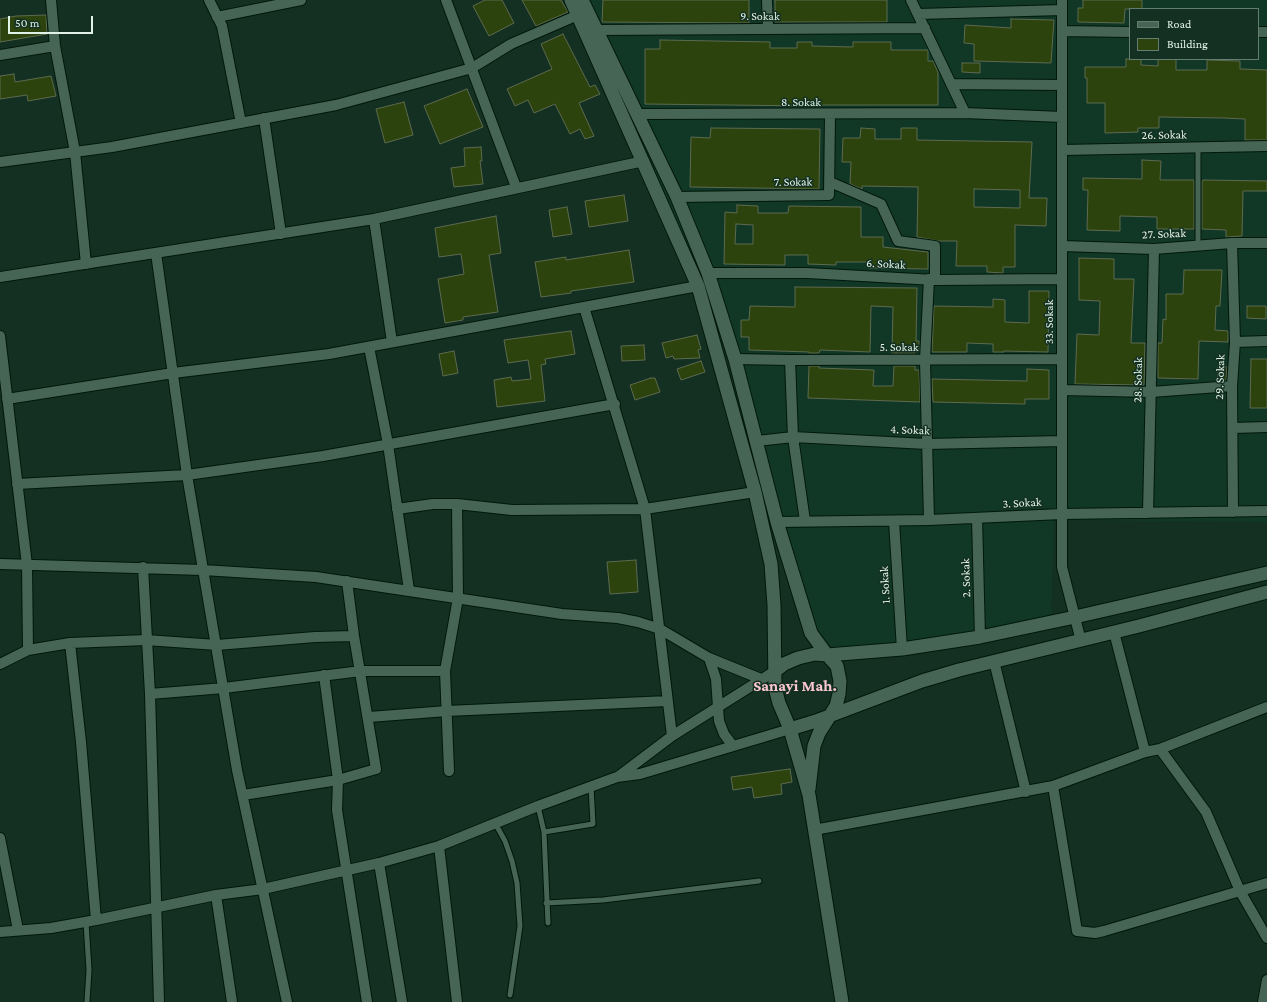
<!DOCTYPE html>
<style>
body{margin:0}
#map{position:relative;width:1267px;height:1002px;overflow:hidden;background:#133022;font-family:"Crimson Pro",serif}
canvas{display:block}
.legend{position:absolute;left:1129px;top:8px;width:130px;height:52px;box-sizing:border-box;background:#133022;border:1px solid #657d71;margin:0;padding:5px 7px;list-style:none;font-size:12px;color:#e0f1e7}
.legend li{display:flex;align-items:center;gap:8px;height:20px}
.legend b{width:20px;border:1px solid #657d71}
.scale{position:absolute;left:8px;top:16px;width:85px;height:18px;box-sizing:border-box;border:2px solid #e0f1e7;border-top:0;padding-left:5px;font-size:12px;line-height:14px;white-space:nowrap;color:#e0f1e7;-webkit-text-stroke:3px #133022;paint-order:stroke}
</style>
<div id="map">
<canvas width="1267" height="1002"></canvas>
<ul class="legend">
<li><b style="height:5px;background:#476555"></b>Road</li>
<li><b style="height:11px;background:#2d430e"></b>Building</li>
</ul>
<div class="scale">50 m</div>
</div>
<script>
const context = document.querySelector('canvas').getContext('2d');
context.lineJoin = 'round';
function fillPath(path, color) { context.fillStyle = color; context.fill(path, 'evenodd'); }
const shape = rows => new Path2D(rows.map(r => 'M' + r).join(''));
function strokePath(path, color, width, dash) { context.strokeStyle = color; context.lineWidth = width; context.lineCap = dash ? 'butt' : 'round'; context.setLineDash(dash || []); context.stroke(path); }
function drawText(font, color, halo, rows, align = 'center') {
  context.font = font + ' "Crimson Pro",serif'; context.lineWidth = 3; context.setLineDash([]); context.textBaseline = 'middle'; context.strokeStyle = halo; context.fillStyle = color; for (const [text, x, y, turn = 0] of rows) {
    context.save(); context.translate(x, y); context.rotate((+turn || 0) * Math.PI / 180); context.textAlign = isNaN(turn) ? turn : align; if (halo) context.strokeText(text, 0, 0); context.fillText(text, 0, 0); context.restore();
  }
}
fillPath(shape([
 [576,0,1267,0,1267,522,1054,520,1051,625,817,655,795,600,709,294],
 [1130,9,1258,9,1258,59,1130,59]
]), '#113826');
const building = shape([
 [485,0,502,0,514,23,489,36,473,6,485,0],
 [522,0,561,0,568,12,536,26,522,0],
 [603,0,749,0,749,23,602,22,603,0],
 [775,0,887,0,887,22,775,22,775,0],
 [1083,0,1142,0,1142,9,1125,9,1124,23,1078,22,1078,8,1083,8,1083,0],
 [46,15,47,34,0,42,0,19,16,16,46,15],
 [1011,19,1054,20,1051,63,974,61,974,44,964,43,965,25,1011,28,1011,19],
 [563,34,590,87,595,85,600,94,579,103,594,136,585,139,580,129,570,134,555,104,534,113,528,100,515,106,507,89,552,69,541,44,563,34],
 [660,40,770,42,770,48,797,48,797,42,812,42,812,46,853,47,853,42,891,42,891,50,928,50,928,61,933,61,938,72,938,105,812,105,812,106,645,104,645,49,660,49,660,40],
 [1126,59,1141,59,1141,65,1158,66,1158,59,1176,59,1176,70,1207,70,1207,60,1240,61,1240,69,1267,70,1267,140,1245,140,1245,119,1224,118,1159,117,1159,128,1138,128,1138,132,1105,133,1105,103,1087,103,1087,78,1085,78,1085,67,1126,67,1126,59],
 [962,63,980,63,980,73,962,72,962,63],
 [14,74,15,82,51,76,56,96,28,101,27,95,0,99,0,76,14,74],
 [467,89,483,127,440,144,424,106,467,89],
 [404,102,413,135,385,143,376,109,404,102],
 [711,128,820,129,819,189,690,187,691,137,710,138,711,128],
 [861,128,875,129,875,139,901,139,901,128,917,128,917,140,1032,142,1029,198,1047,198,1046,226,1015,225,1015,267,1003,267,1003,273,987,272,987,266,956,266,957,241,939,241,917,237,918,187,862,186,862,189,850,184,851,162,842,162,843,138,860,138,861,128],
 [974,189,1020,190,1020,208,974,207,974,189],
 [481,147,482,161,480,161,483,184,454,187,451,168,465,166,464,148,481,147],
 [1142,160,1161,161,1160,180,1194,180,1194,229,1157,229,1157,217,1120,216,1120,231,1087,230,1088,190,1083,190,1083,178,1142,179,1142,160],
 [1204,180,1267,181,1267,191,1243,191,1242,236,1226,237,1226,230,1202,229,1202,181,1204,180],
 [624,195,628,221,589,227,585,201,624,195],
 [737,205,758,206,758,213,788,213,789,206,861,207,861,237,883,237,883,247,928,252,928,269,868,268,869,262,836,262,836,265,808,264,808,255,785,255,785,265,724,264,725,212,737,213,737,205],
 [736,224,753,225,753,244,735,244,736,224],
 [567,207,572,234,553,237,549,210,567,207],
 [496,216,501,253,489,255,498,312,463,317,463,320,445,323,438,279,464,274,461,254,439,257,435,228,496,216],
 [629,250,634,282,571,291,571,293,541,297,535,262,566,257,566,260,629,250],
 [1079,258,1114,259,1114,279,1134,279,1131,343,1145,343,1144,385,1075,384,1077,334,1099,335,1100,301,1079,300,1079,258],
 [1184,270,1222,270,1220,306,1216,306,1215,330,1228,331,1228,342,1199,341,1198,379,1158,378,1158,343,1162,343,1163,319,1166,320,1166,294,1183,294,1184,270],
 [795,287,917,288,916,341,919,341,919,351,915,351,915,353,892,353,893,307,871,306,870,352,820,350,819,353,809,353,809,352,749,350,749,337,741,337,741,320,749,320,750,306,795,307,795,287],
 [1029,291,1049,291,1048,352,1004,351,1004,352,993,352,993,344,967,343,967,352,932,352,934,306,993,307,993,299,1005,300,1005,322,1029,323,1029,291],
 [1247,306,1266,306,1266,319,1247,318,1247,306],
 [571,331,575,354,545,359,546,364,541,365,545,401,497,407,494,380,511,377,512,381,531,379,528,360,508,363,504,340,571,331],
 [697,335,701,349,698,350,700,358,674,359,673,356,666,358,662,343,697,335],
 [644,345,645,360,622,361,621,346,644,345],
 [454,351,458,373,443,376,439,354,454,351],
 [1251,359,1267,359,1267,408,1250,408,1251,359],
 [701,361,705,372,681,380,677,369,701,361],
 [809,366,819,366,819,368,874,370,873,386,893,386,894,366,915,366,915,370,919,370,920,402,808,398,809,366],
 [1218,367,1227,367,1226,380,1218,380,1218,367],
 [1027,369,1049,370,1049,399,1025,399,1025,404,933,402,932,379,1027,381,1027,369],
 [651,378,655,378,660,392,635,400,630,385,651,378],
 [636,560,638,592,610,594,607,562,636,560],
 [790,769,792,782,781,784,782,794,754,798,752,787,733,790,731,777,790,769]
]);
fillPath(building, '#2d430e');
strokePath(building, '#5d6a4f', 1);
const service = shape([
 [1198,147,1198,246],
 [538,806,544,832,548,923],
 [495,823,505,841,512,861,517,883,520,926,510,995],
 [544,832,593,824,591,786],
 [546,903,603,900,759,881],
 [86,922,89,970,87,1002]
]);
const minor = shape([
 [51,0,55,46,75,152,86,264],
 [209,0,222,26,241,123],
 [446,0,516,187],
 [767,0,768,29],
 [911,0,965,113,1062,117],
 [1062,0,1062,567,1081,641],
 [918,14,1062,10],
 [217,17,301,0],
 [596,30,925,28],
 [1062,31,1130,32],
 [1258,32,1267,32],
 [0,55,55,46],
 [951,84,1062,85],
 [637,114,965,113],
 [264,118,281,234],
 [1062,150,1267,146],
 [0,162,112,147,336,105,472,68,511,44,578,15],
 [830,182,881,204,898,241,935,246,935,280],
 [677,197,829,195,830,115],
 [374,219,392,342],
 [1232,243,1235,342,1232,386,1233,512],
 [1062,246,1154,249,1232,243,1267,243],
 [156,253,187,475,237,770,287,1002],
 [708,273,807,273,935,280,1062,279],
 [0,277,374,219,644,161],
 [929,279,925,360,929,520],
 [584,307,645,509,672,736],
 [0,336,27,565,28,650],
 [1235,342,1267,341],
 [369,347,388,444,409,590],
 [735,359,790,360,1062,359],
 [790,360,793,437,805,521],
 [1062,390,1151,392,1232,386],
 [7,399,173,373,329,354,698,286],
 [1233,428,1267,427],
 [757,441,793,437,927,444,1062,441],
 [17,484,187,475,323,456,615,404],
 [397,509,433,504,457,504,512,510,645,509,755,492],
 [1148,513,1154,249],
 [977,518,980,637],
 [894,521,902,649],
 [777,522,929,520,1062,514,1267,511],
 [0,564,203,570,316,577,562,614,618,618,638,622,660,629,709,658,761,679],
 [143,567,150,694,159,1002],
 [1114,632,1145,752],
 [70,643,81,742,96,920],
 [709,658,716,679,719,721,724,734,733,746],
 [994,661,1026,792],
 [0,664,28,650,70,643,146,640,217,645,315,637,354,636],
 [324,675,338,780,337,810,367,1002],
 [150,694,224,688,361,671,445,671],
 [369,717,447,711,668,701],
 [1160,749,1206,812,1240,891,1267,938],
 [449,771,445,671,458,598,457,504],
 [619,776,672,736,775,671],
 [1053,786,1077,931,1095,933,1104,931,1267,883],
 [243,795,338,780,376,769,354,636,347,581],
 [814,830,1053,786,1145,752,1160,749,1267,707],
 [0,838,18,930],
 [439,846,457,1002],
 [379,863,402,1002],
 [216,895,232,1002],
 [0,932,51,928,96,920,216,895,263,889,379,863,439,846,538,806,617,777,640,774,790,729],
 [1263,1002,1267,980]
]);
const tertiary = shape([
 [571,0,698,286,755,492,771,564,774,605,775,688,779,703,790,729,809,795,842,1002],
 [582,0,677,197,708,273,735,359,777,522,811,633,827,655,837,666,840,681,839,694,836,706,819,733,814,746,809,789],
 [775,671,784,664,798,658,815,654,827,655,902,649,980,637,1075,617,1267,573],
 [790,729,816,721,922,681,959,670,1139,626,1267,592]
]);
strokePath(service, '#00180b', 7);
strokePath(minor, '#00180b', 12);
strokePath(tertiary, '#00180b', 15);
strokePath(service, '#476555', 5);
strokePath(minor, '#476555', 10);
strokePath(tertiary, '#476555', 13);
drawText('12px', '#e0f1e7', '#133022', [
 ["9. Sokak",760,16],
 ["8. Sokak",801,102],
 ["26. Sokak",1164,135,-1],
 ["7. Sokak",793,182,-1],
 ["27. Sokak",1164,234,-2],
 ["6. Sokak",886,264,3],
 ["33. Sokak",1049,322,-90],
 ["5. Sokak",899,347],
 ["29. Sokak",1220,377,-88],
 ["28. Sokak",1138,380,-89],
 ["4. Sokak",910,430,2],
 ["3. Sokak",1022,503,-3],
 ["2. Sokak",966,578,-92],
 ["1. Sokak",885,585,-93]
]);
drawText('bold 16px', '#fbc7d0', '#133022', [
 ["Sanayi Mah.",795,686]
]);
</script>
